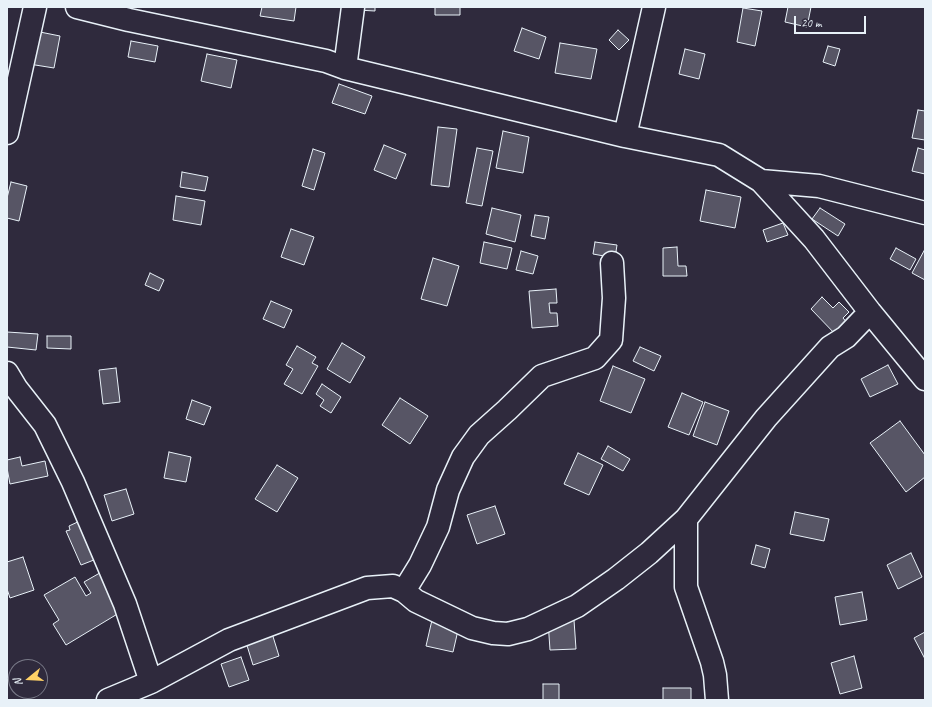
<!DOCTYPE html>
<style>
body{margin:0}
#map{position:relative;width:932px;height:707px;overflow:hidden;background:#2f2a3d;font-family:Caveat,sans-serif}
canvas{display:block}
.frame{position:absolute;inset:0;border:8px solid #e8f1f8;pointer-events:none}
.north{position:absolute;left:8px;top:659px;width:40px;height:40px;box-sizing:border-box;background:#2f2a3d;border:1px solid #797a88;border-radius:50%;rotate:252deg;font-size:11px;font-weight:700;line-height:16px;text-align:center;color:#e8f1f8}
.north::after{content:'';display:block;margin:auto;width:14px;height:18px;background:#ffd166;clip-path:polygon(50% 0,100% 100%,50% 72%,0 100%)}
.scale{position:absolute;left:794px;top:16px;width:72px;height:18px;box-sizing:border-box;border:2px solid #e8f1f8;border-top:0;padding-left:5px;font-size:12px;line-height:14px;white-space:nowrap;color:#e8f1f8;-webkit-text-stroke:3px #2f2a3d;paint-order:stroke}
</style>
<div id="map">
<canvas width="932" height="707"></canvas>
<div class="frame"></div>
<div class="north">N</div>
<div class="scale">20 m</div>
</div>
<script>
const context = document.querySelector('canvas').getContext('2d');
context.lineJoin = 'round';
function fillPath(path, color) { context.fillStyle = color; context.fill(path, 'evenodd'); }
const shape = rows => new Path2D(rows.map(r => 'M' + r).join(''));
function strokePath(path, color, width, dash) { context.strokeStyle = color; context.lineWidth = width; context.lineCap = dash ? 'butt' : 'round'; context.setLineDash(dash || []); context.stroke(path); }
const building = shape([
 [262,7,296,7,294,21,260,16,262,7],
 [357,7,375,7,375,11,357,10,357,7],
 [435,7,460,7,460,15,435,15,435,7],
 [788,7,811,7,807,27,785,22,788,7],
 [743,8,762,11,755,46,737,42,743,8],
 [522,28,546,37,539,59,514,51,522,28],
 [618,30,629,40,619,50,609,40,618,30],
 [35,31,60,36,54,68,29,64,35,31],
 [131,41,158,46,155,62,128,57,131,41],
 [560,43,597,49,591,79,555,73,560,43],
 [828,46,840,49,835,66,823,62,828,46],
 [685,49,705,54,699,79,679,74,685,49],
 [207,54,237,60,231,88,201,81,207,54],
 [339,84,372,96,365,114,332,103,339,84],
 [918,110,925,111,925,140,912,138,918,110],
 [438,127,457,129,449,187,431,185,438,127],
 [503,131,529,137,523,173,496,168,503,131],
 [384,145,406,154,396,179,374,170,384,145],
 [477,148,493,151,482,206,466,203,477,148],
 [918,148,925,150,925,174,912,171,918,148],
 [313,149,325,153,314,190,302,186,313,149],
 [182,172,208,177,205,191,180,187,182,172],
 [11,182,27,186,19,221,7,218,7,198,11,182],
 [706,190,741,197,735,228,700,221,706,190],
 [176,196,205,201,201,225,173,220,176,196],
 [492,208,521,215,515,242,486,234,492,208],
 [820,208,845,224,838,236,812,219,820,208],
 [535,215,549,217,545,239,531,236,535,215],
 [783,223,788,235,767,242,763,230,783,223],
 [291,229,314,237,304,265,281,257,291,229],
 [484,242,512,248,507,269,480,263,484,242],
 [595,242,617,245,615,258,593,254,595,242],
 [677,247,678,266,686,266,687,276,663,276,663,248,677,247],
 [896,248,916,259,910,270,890,259,896,248],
 [925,249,925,280,912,273,925,249],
 [521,251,538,256,533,274,516,270,521,251],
 [433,258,459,266,447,306,421,299,433,258],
 [150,273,164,280,159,291,145,285,150,273],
 [556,289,557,303,549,303,550,313,557,313,558,326,532,328,529,291,556,289],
 [822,297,833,308,839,302,849,312,843,318,849,325,837,336,811,309,822,297],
 [271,301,292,310,284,328,263,319,271,301],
 [7,332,38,334,36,350,7,347,7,332],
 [47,336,71,336,71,349,47,348,47,336],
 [342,343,365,357,350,383,327,369,342,343],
 [297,346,316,357,312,363,318,366,302,394,284,384,293,369,286,365,297,346],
 [640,347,661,356,654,371,633,361,640,347],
 [888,365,898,384,870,397,861,379,888,365],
 [613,366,645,379,631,413,600,401,613,366],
 [116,368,120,402,103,404,99,370,116,368],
 [322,384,341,397,331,413,320,406,324,400,316,394,322,384],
 [682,393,703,402,689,435,668,427,682,393],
 [400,398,428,416,410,444,382,425,400,398],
 [192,400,211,407,204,425,186,419,192,400],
 [705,402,729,411,717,445,693,436,705,402],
 [900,421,925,455,925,477,906,492,870,443,900,421],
 [608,446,630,459,623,471,601,459,608,446],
 [169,452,191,457,186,482,164,478,169,452],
 [578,453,603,465,589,495,564,484,578,453],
 [20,457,22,466,45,461,48,476,10,484,7,468,7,460,20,457],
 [277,465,298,478,277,512,255,499,277,465],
 [126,489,134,514,112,521,104,495,126,489],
 [495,506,505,534,477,544,467,515,495,506],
 [795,512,829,519,824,541,790,534,795,512],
 [82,520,99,558,81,565,66,531,70,530,69,526,82,520],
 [756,545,770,549,765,568,751,564,756,545],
 [911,553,922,577,898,589,887,565,911,553],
 [23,557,34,590,10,598,7,589,7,562,23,557],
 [105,570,124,610,66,645,53,624,59,620,44,595,75,577,86,596,91,593,84,582,105,570],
 [862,592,867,620,840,625,835,597,862,592],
 [432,620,459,626,453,652,426,646,432,620],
 [574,620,576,649,550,650,548,621,574,620],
 [271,630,279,656,253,665,245,639,271,630],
 [925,632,925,659,914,638,925,632],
 [854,656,862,688,840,694,831,663,854,656],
 [241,657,249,680,229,687,221,664,241,657],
 [543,684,559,684,559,700,543,700,543,684],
 [663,688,691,688,691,700,663,700,663,688]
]);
fillPath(building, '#575565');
strokePath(building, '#e8f1f8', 1);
const street = shape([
 [77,7,129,20,326,61,345,68,625,136,719,155,761,181,819,186,925,213],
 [345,68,353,7],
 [7,133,35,7],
 [625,136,654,7],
 [761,181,814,239,870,312,925,379],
 [7,373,16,388,45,425,73,482,125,604,151,682],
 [686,519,686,587,712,662,715,675,717,700],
 [404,591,420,565,438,527,448,490,463,457,479,435,507,410,542,376,595,358,611,340,614,298,612,263],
 [108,700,151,682,229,640,367,588,393,586,404,591,416,601,472,628,493,633,508,634,528,629,577,606,616,579,649,553,686,519,766,418,830,347,846,337,870,312]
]);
strokePath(street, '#e8f1f8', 25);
strokePath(street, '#2f2a3d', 22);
</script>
